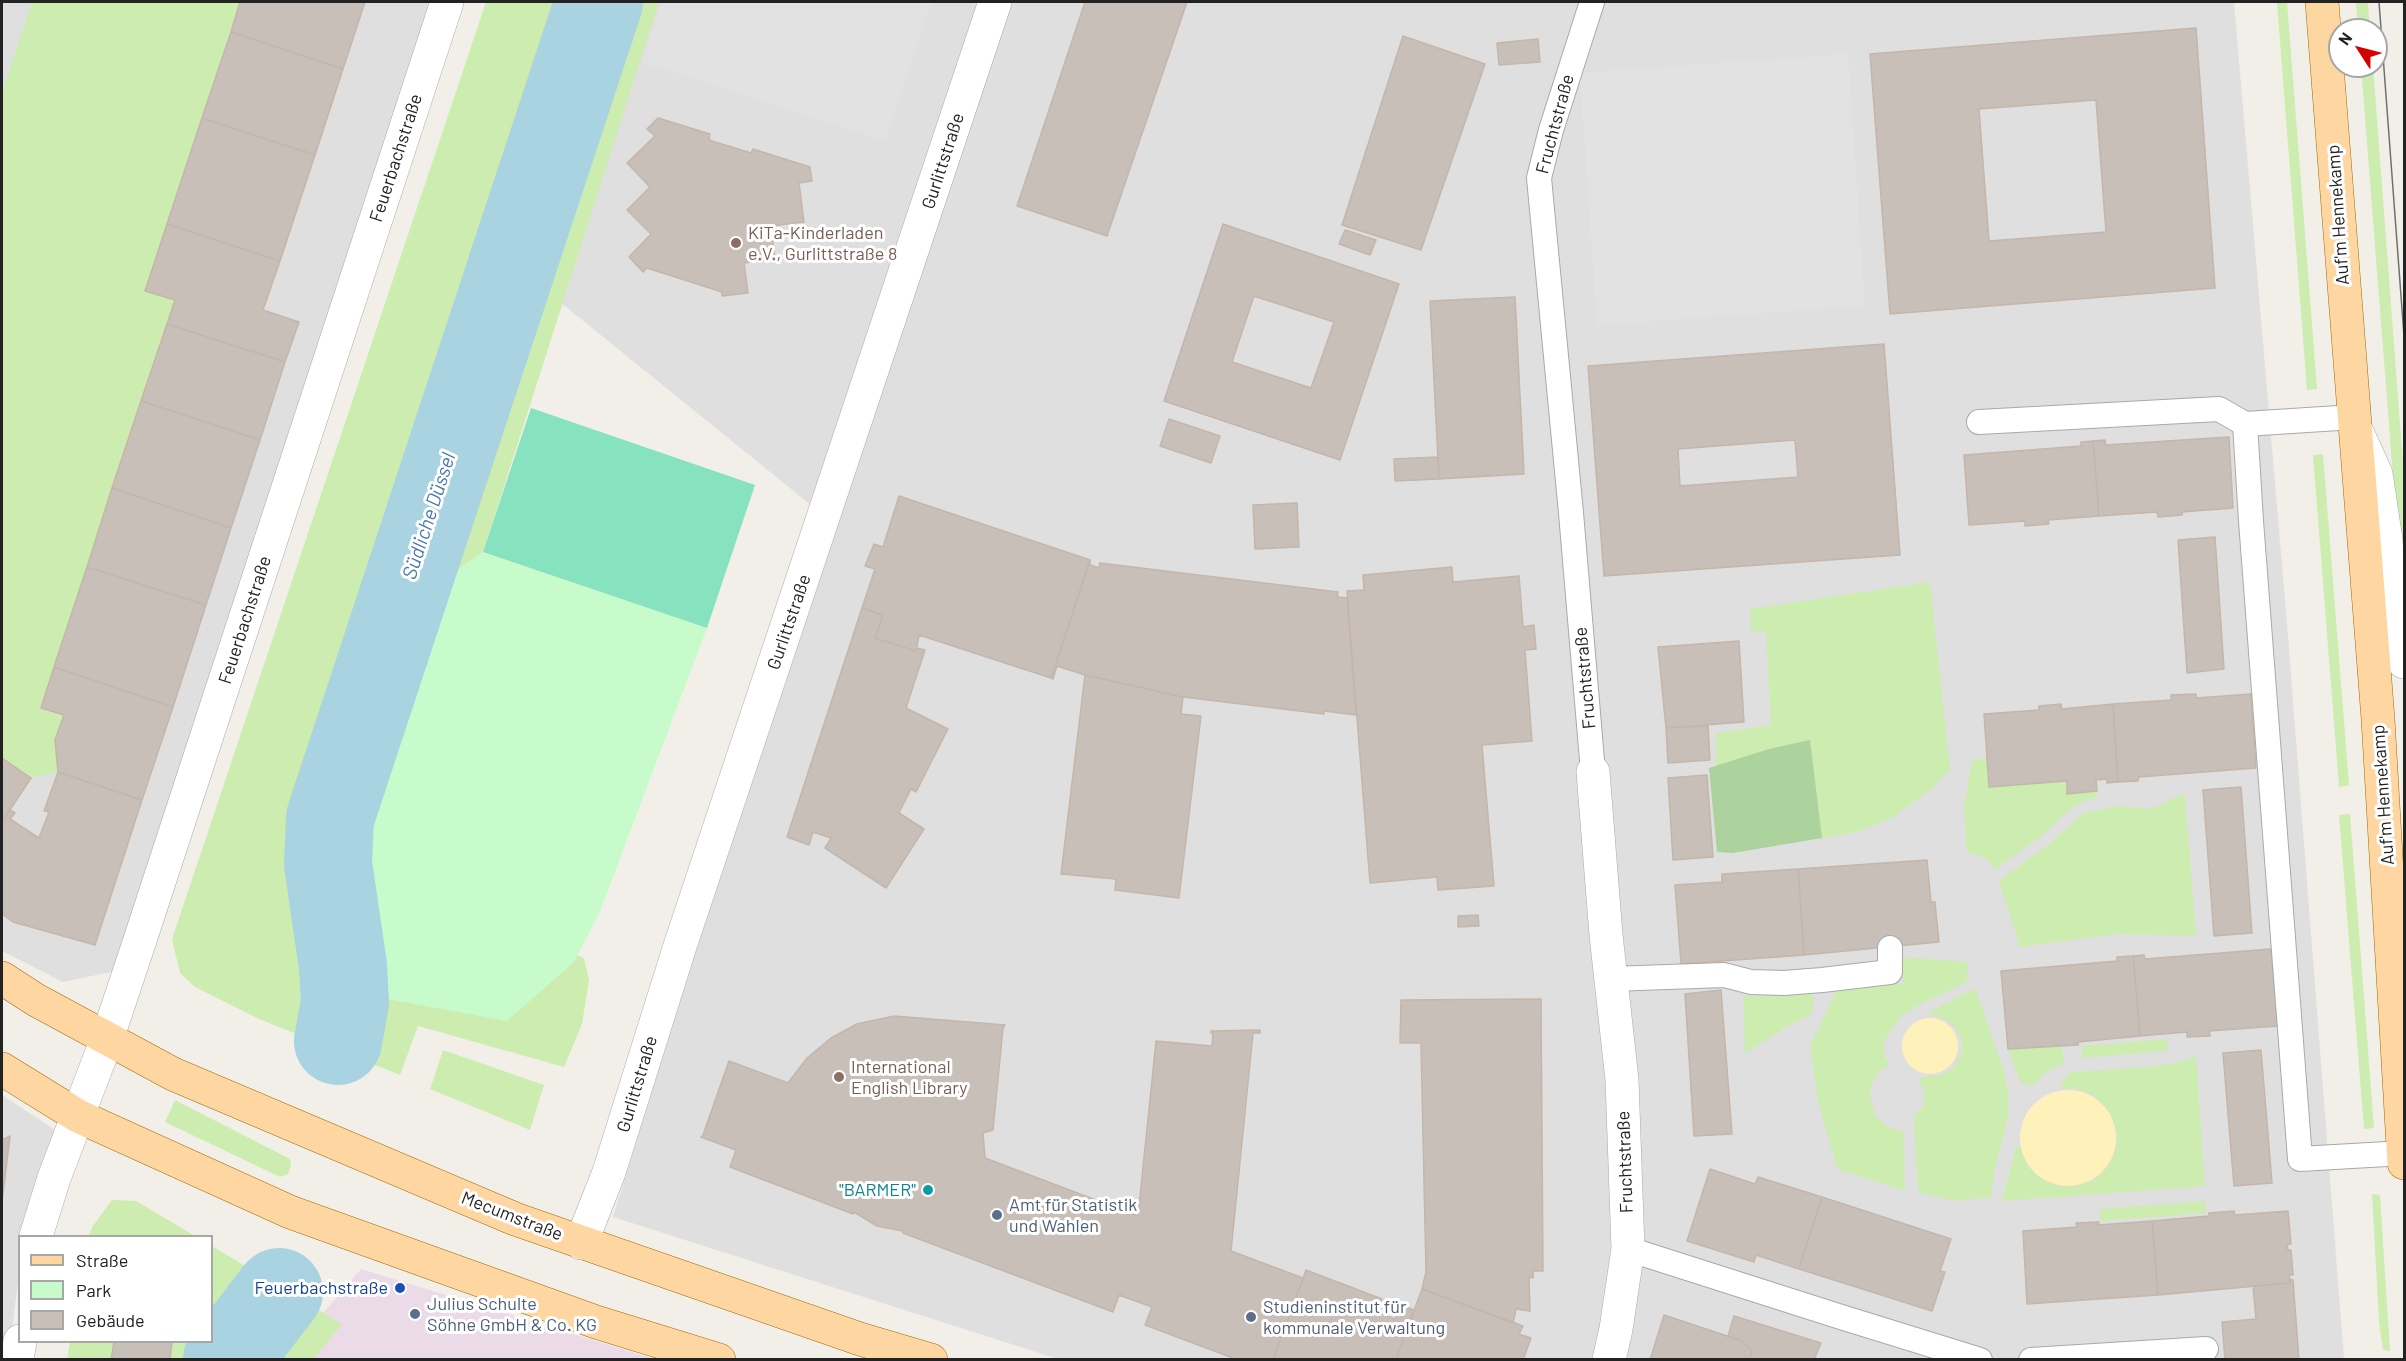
<!DOCTYPE html>
<meta charset="utf-8">
<style>
body{margin:0}
#map{position:relative;width:2406px;height:1361px;overflow:hidden;background:#f2efe9;font-family:Barlow,sans-serif}
canvas{display:block}
.frame{position:absolute;inset:0;border:3px solid #222;pointer-events:none}
.legend{position:absolute;left:18px;top:1235px;width:195px;height:108px;box-sizing:border-box;background:#fff;border:2px solid #a7a7a7;margin:0;padding:8px 10px;list-style:none;font-size:18px;color:#222}
.legend li{display:flex;align-items:center;gap:12px;height:30px}
.legend b{width:30px;border:2px solid #a7a7a7}
.north{position:absolute;left:2328px;top:18px;width:60px;height:60px;box-sizing:border-box;background:#fff;border:2px solid #a7a7a7;border-radius:50%;rotate:306deg;font-size:16px;font-weight:700;line-height:24px;text-align:center;color:#222}
.north::after{content:'';display:block;margin:auto;width:21px;height:27px;background:#d40100;clip-path:polygon(50% 0,100% 100%,50% 72%,0 100%)}
</style>
<div id="map">
<canvas width="2406" height="1361"></canvas>
<div class="frame"></div>
<ul class="legend">
<li><b style="height:8px;background:#fed6a2"></b>Straße</li>
<li><b style="height:16px;background:#c7fbcb"></b>Park</li>
<li><b style="height:16px;background:#c7bfb8"></b>Gebäude</li>
</ul>
<div class="north">N</div>
</div>
<script>
const context = document.querySelector('canvas').getContext('2d');
context.lineJoin = 'round';
function fillPath(path, color) { context.fillStyle = color; context.fill(path, 'evenodd'); }
const shape = rows => new Path2D(rows.map(r => 'M' + r).join(''));
function strokePath(path, color, width, dash) { context.strokeStyle = color; context.lineWidth = width; context.lineCap = dash ? 'butt' : 'round'; context.setLineDash(dash || []); context.stroke(path); }
function drawText(font, color, halo, rows, align = 'center') {
  context.font = font + ' Barlow,sans-serif'; context.lineWidth = 6; context.setLineDash([]); context.textBaseline = 'middle'; context.strokeStyle = halo; context.fillStyle = color; for (const [text, x, y, turn = 0] of rows) {
    context.save(); context.translate(x, y); context.rotate((+turn || 0) * Math.PI / 180); context.textAlign = isNaN(turn) ? turn : align; if (halo) context.strokeText(text, 0, 0); context.fillText(text, 0, 0); context.restore();
  }
}
fillPath(shape([
 [2,2,439,2,120,970,63,982,2,951],
 [620,2,2234,2,2287,624,2344,1359,1058,1359,613,1217,827,518,529,277],
 [2,1095,58,1132,25,1236,20,1236,19,1274,12,1329,2,1359]
]), '#e0dfdf');
fillPath(shape([
 [361,1269,655,1359,283,1360]
]), '#ebdbe8');
fillPath(shape([
 [32,2,240,2,145,291,175,300,41,707,64,715,55,740,58,772,31,778,2,758,2,93],
 [486,2,659,2,483,552,455,595,572,953,584,958,589,980,582,1024,564,1067,418,1026,400,1075,259,1019,195,987,180,973,172,939],
 [2287,2,2317,389,2307,390,2277,3],
 [2356,2,2368,2,2370,30,2358,30],
 [2361,66,2373,66,2404,477,2404,588,2398,541],
 [2323,454,2349,785,2339,787,2313,455],
 [1930,582,1950,770,1931,789,1892,818,1857,832,1822,838,1810,740,1769,749,1716,766,1716,733,1771,725,1766,632,1751,632,1750,609],
 [1987,758,1989,787,2067,781,2067,794,2097,791,2096,797,2075,805,2040,837,1995,869,1985,858,1967,852,1966,846,1964,807,1972,760],
 [2180,795,2185,795,2196,936,2119,934,2020,947,1999,881,2049,844,2084,813,2117,806,2152,809],
 [2350,814,2374,1128,2364,1129,2339,815],
 [1901,957,1968,962,1967,982,1920,1004,1901,1016,1890,1031,1884,1041,1884,1050,1885,1058,1890,1066,1881,1069,1872,1084,1870,1095,1875,1116,1890,1128,1903,1131,1905,1191,1837,1169,1818,1101,1810,1046,1837,990,1903,983],
 [1975,988,2003,1069,2009,1096,2008,1117,1993,1177,1992,1197,1954,1201,1918,1192,1914,1118,1924,1105,1925,1094,1918,1078,1945,1074,1954,1067,1962,1051,1962,1042,1956,1028,1946,1020,1928,1013],
 [1808,993,1813,995,1813,1005,1812,1012,1807,1017,1786,1027,1745,1054,1743,996,1794,996],
 [2167,1039,2168,1051,2082,1058,2082,1046],
 [2054,1045,2062,1047,2064,1060,2061,1065,2048,1071,2031,1086,2021,1083,2008,1049],
 [443,1050,544,1085,530,1130,430,1089],
 [2196,1056,2205,1186,2002,1201,2016,1146,2020,1147,2028,1166,2034,1173,2043,1180,2057,1186,2075,1186,2092,1181,2101,1174,2112,1160,2117,1144,2117,1134,2111,1113,2096,1097,2083,1091,2063,1087,2061,1084,2070,1072,2148,1067,2177,1063],
 [175,1100,290,1159,291,1166,288,1174,280,1177,165,1122],
 [2372,1194,2380,1195,2390,1351,2383,1350,2379,1322],
 [112,1200,136,1201,195,1236,89,1236,92,1227],
 [2205,1201,2206,1213,2100,1221,2100,1209],
 [212,1246,342,1324,314,1359,67,1360,70,1342,212,1342]
]), '#cdecaf');
fillPath(shape([
 [1810,740,1822,838,1733,853,1717,852,1709,768,1769,749]
]), '#acd29d');
fillPath(shape([
 '1902 1046a28 28 0 1 1 56 0a28 28 0 1 1-56 0Z',
 '2020 1138a48 48 0 1 1 96 0a48 48 0 1 1-96 0Z'
]), '#fff1ba');
fillPath(shape([
 [483,552,707,628,599,914,574,962,507,1021,371,996,364,865,370,809,390,739,445,577]
]), '#c7fbcb');
fillPath(shape([
 [531,408,755,485,707,628,483,552]
]), '#86e2bf');
fillPath(shape([
 [661,2,931,2,885,141,642,62],
 [1848,54,1865,306,1597,325,1580,73]
]), '#e2e2e2');
strokePath(shape([
 [338,1041,345,1002,343,966,328,864,330,818,599,2],
 [227,1360,279,1292]
]), '#a9d3e0', 88);
const building = shape([
 [240,2,365,2,343,69,231,32,240,2],
 [1085,2,1187,2,1107,236,1017,206,1085,2],
 [2196,28,2215,288,1890,314,1870,54,2196,28],
 [2096,100,2106,232,1989,241,1979,109,2096,100],
 [231,32,343,69,315,155,202,118,231,32],
 [1403,36,1485,64,1421,250,1342,225,1403,36],
 [1538,39,1540,62,1499,65,1497,43,1538,39],
 [202,118,315,155,280,261,167,224,202,118],
 [658,118,710,134,709,140,751,153,753,149,810,167,812,181,799,183,804,222,771,226,775,259,744,263,748,293,722,296,722,292,647,268,643,272,629,257,651,234,627,210,650,187,627,163,655,136,647,129,658,118],
 [167,224,280,261,263,310,299,322,285,362,167,324,175,300,145,291,167,224],
 [1223,224,1399,284,1340,460,1164,401,1223,224],
 [1254,296,1334,322,1311,388,1232,362,1254,296],
 [1345,230,1376,240,1370,255,1339,244,1345,230],
 [1515,297,1524,474,1439,479,1430,301,1515,297],
 [167,324,285,362,260,440,141,401,167,324],
 [1884,344,1900,555,1604,576,1588,366,1884,344],
 [1795,440,1798,477,1680,486,1678,449,1795,440],
 [141,401,260,440,231,528,112,488,141,401],
 [1169,419,1220,436,1211,463,1160,446,1169,419],
 [2229,437,2233,508,2182,512,2182,515,2158,517,2157,512,2099,516,2093,441,2105,440,2106,445,2229,437],
 [2093,441,2099,516,2048,520,2049,524,2025,526,2025,521,1969,525,1964,455,2081,446,2081,442,2093,441],
 [1438,457,1439,479,1395,481,1394,459,1438,457],
 [112,488,231,528,206,605,87,567,112,488],
 [899,496,1090,560,1051,678,919,635,916,651,875,638,883,615,862,608,875,569,865,566,874,544,883,547,899,496],
 [1297,503,1299,547,1255,549,1253,505,1297,503],
 [2215,537,2224,669,2187,673,2178,540,2215,537],
 [1090,560,1090,565,1099,568,1100,563,1338,592,1337,597,1347,598,1356,715,1324,711,1324,714,1183,697,1085,675,1057,666,1053,679,1051,678,1090,560],
 [87,567,206,605,173,707,54,667,87,567],
 [1452,567,1453,582,1519,576,1523,627,1534,625,1536,649,1525,650,1532,741,1482,745,1494,886,1438,890,1437,877,1370,883,1347,591,1364,590,1363,575,1452,567],
 [862,608,883,615,875,638,916,651,917,648,925,650,906,708,948,729,916,792,911,789,899,813,924,829,886,888,825,848,831,838,813,832,809,845,787,837,862,608],
 [1739,641,1744,722,1666,728,1658,647,1739,641],
 [54,667,173,707,142,800,58,772,55,740,64,715,41,708,54,667],
 [1085,675,1183,697,1181,714,1201,716,1179,898,1115,890,1116,879,1061,874,1085,675],
 [2196,694,2196,698,2251,694,2256,768,2139,777,2138,781,2118,782,2113,704,2171,700,2171,695,2196,694],
 [2061,704,2062,709,2113,704,2118,782,2107,783,2107,779,2096,780,2097,791,2067,794,2067,781,1989,787,1984,714,2039,710,2039,706,2061,704],
 [1708,726,1710,760,1668,763,1666,728,1708,726],
 [2,758,31,778,2,822,2,758],
 [58,772,142,800,95,945,13,922,2,914,2,822,10,810,15,813,10,819,39,838,49,812,44,811,58,772],
 [1707,775,1713,857,1673,860,1668,778,1707,775],
 [2241,787,2252,933,2214,936,2203,790,2241,787],
 [1927,860,1931,902,1935,902,1939,942,1804,955,1798,869,1927,860],
 [1798,869,1804,955,1681,964,1675,885,1722,882,1722,874,1798,869],
 [1478,915,1479,926,1458,927,1458,916,1478,915],
 [2271,949,2278,1026,2209,1031,2210,1036,2187,1037,2187,1032,2140,1036,2133,956,2144,955,2145,959,2271,949],
 [2133,956,2140,1036,2078,1042,2078,1045,2008,1049,2001,971,2117,961,2117,957,2133,956],
 [1721,990,1732,1134,1694,1136,1685,994,1721,990],
 [1541,999,1543,1271,1533,1271,1533,1278,1529,1277,1530,1311,1516,1309,1513,1323,1422,1289,1426,1272,1421,1043,1400,1043,1401,1000,1541,999],
 [894,1016,1005,1025,1003,1028,993,1130,983,1133,985,1158,1138,1216,1156,1041,1212,1046,1213,1033,1211,1033,1211,1031,1260,1030,1260,1033,1253,1033,1231,1251,1303,1278,1273,1360,1238,1360,1145,1325,1152,1307,1119,1295,1113,1312,903,1233,903,1231,877,1226,854,1212,853,1214,730,1167,736,1150,701,1137,703,1135,729,1061,788,1083,807,1058,831,1038,857,1024,894,1016],
 [2261,1050,2272,1183,2234,1186,2223,1053,2261,1050],
 [10,1136,2,1202,2,1140,10,1136],
 [1710,1169,1755,1184,1758,1177,1822,1197,1799,1269,1756,1255,1754,1262,1687,1241,1710,1169],
 [1822,1197,1951,1239,1940,1271,1945,1272,1932,1311,1799,1269,1822,1197],
 [2234,1211,2235,1215,2288,1211,2291,1244,2287,1245,2288,1250,2291,1250,2293,1275,2289,1275,2290,1283,2158,1295,2152,1221,2209,1216,2209,1213,2234,1211],
 [2152,1221,2158,1295,2027,1304,2023,1231,2077,1227,2076,1223,2099,1222,2098,1225,2152,1221],
 [1306,1270,1382,1299,1377,1312,1395,1319,1401,1305,1414,1310,1396,1360,1273,1360,1306,1270],
 [2290,1279,2293,1280,2299,1360,2225,1360,2222,1322,2256,1319,2253,1286,2290,1283,2290,1279],
 [1422,1289,1523,1326,1519,1334,1531,1338,1523,1360,1396,1360,1422,1289],
 [1664,1315,1742,1341,1752,1351,1749,1360,1650,1360,1664,1315],
 [1734,1316,1821,1343,1814,1360,1749,1360,1752,1351,1742,1341,1728,1336,1734,1316],
 [114,1342,172,1342,170,1360,111,1360,114,1342]
]);
fillPath(building, '#c7bfb8');
strokePath(building, '#c4b6aa', 1.5);
const service = shape([
 [1592,2,1551,130,1539,178,1571,513,1593,772],
 [2354,417,2245,424,2251,521,2300,1159,2404,1153],
 [1979,422,2219,409,2245,424],
 [1611,979,1724,975,1751,982,1784,983,1822,980,1890,972,1890,948],
 [1628,1249,1841,1317,1980,1360],
 [2031,1360,2206,1349]
]);
const minor = shape([
 [2357,432,2376,474,2386,540,2393,634,2400,655,2404,662],
 [1593,772,1606,935,1622,1080,1628,1249,1616,1329,1609,1360],
 [36,1236,54,1178,107,1039,140,940,447,2],
 [581,1243,609,1172,680,946,995,2],
 [17,1360,20,1341]
]);
const primary = shape([
 [2322,2,2378,719,2404,1163],
 [2,978,36,1000,173,1074,515,1219,860,1339,931,1360],
 [2,1069,78,1116,290,1212,596,1322,719,1360]
]);
strokePath(service, '#a9a9a9', 26);
strokePath(minor, '#a9a9a9', 34);
strokePath(primary, '#a06b00', 34);
strokePath(service, '#fff', 24);
strokePath(minor, '#fff', 33);
strokePath(primary, '#fed6a2', 33);
strokePath(shape([
 [2379,2,2404,336]
]), '#707070', 1.5);
for (const [x, y, r, color] of [
 [736,243,6,"#8d6e63"],
 [839,1077,6,"#8d6e63"],
 [928,1190,6,"#0f9aa8"],
 [997,1215,6,"#5c6f8a"],
 [400,1288,6,"#1a4fb4"],
 [415,1314,6,"#5c6f8a"],
 [1251,1317,6,"#5c6f8a"]
]) { const dot = new Path2D(); dot.arc(x, y, r, 0, 2 * Math.PI); context.fillStyle = color; context.fill(dot); strokePath(dot, '#fff', 2); }
drawText('18px', '#222', '#fff', [
 ["Fruchtstraße",1555,124,-75],
 ["Feuerbachstraße",396,158,-72],
 ["Gurlittstraße",943,161,-72],
 ["Auf'm Hennekamp",2338,215,-94],
 ["Feuerbachstraße",245,620,-72],
 ["Gurlittstraße",789,622,-71],
 ["Fruchtstraße",1585,678,-95],
 ["Auf'm Hennekamp",2383,795,-94],
 ["Gurlittstraße",637,1084,-73],
 ["Fruchtstraße",1625,1162,-92],
 ["Mecumstraße",512,1216,21]
]);
drawText('18px', '#785e54', '#fff', [
 ["KiTa-Kinderladen",748,233],
 ["e.V., Gurlittstraße 8",748,254],
 ["International",851,1067],
 ["English Library",851,1088]
], 'left');
drawText('18px', '#0d838f', '#fff', [
 ["\"BARMER\"",916,1190]
], 'right');
drawText('18px', '#4e5e75', '#fff', [
 ["Amt für Statistik",1009,1205],
 ["und Wahlen",1009,1226],
 ["Julius Schulte",427,1304],
 ["Söhne GmbH & Co. KG",427,1325],
 ["Studieninstitut für",1263,1307],
 ["kommunale Verwaltung",1263,1328]
], 'left');
drawText('18px', '#164399', '#fff', [
 ["Feuerbachstraße",388,1288]
], 'right');
drawText('italic 20px', '#487aad', '#fff', [
 ["Südliche Düssel",429,516,-72]
]);
</script>
